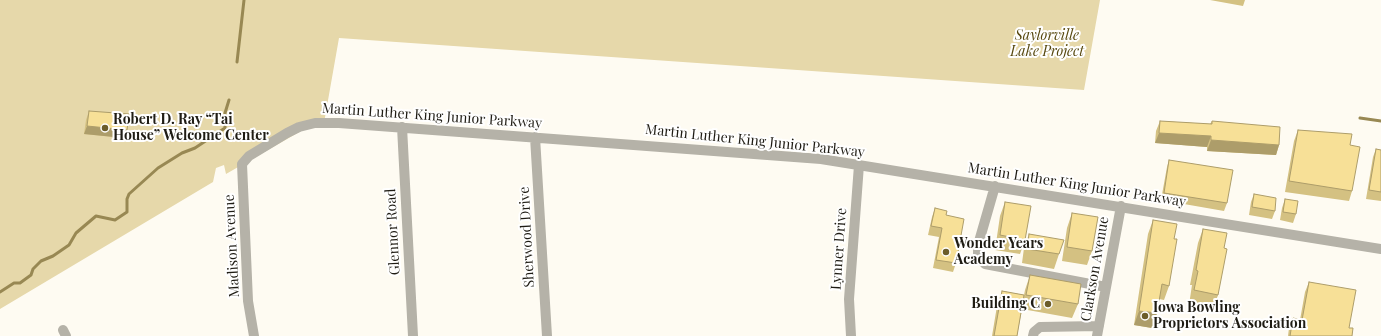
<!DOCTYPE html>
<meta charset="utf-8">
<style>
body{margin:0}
canvas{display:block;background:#fefbf2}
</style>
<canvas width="1381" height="336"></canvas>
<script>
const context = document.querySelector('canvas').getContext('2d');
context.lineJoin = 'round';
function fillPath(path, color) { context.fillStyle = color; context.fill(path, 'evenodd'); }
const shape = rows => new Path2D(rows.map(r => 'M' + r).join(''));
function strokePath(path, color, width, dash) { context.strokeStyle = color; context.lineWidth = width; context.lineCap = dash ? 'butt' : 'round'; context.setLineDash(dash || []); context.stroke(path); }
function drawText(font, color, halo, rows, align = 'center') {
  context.font = font + ' "Playfair Display",serif'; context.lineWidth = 4; context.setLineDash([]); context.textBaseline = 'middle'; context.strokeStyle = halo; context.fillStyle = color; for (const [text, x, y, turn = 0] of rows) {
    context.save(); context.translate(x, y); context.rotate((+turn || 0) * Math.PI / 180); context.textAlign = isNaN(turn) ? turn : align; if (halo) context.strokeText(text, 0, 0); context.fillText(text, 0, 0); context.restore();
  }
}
fillPath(shape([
 [0,0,1100,0,1084,90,339,38,324,123,315,123,226,174,224,165,216,168,213,182,0,309]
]), '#e6d8aa');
strokePath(shape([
 [237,62,244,0],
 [1360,118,1381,121],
 [0,292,14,283,20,283,31,275,33,269,41,261,53,256,69,245,76,233,96,216,115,220,127,212,127,199,129,194,158,168,182,153,195,148,225,128,225,113,229,100]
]), '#988853', 3);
strokePath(shape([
 [402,127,413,336],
 [535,137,547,336],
 [995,186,978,245,978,256,985,264,1106,287],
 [63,330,66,336],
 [254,336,248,301,242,164,249,156,287,133,299,127,315,123,339,123,821,159,1381,249],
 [851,336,849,299,859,165],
 [1033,336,1034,332,1040,327,1099,326],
 [1097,336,1121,206]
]), '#b5b2a8', 10);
fillPath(shape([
 [1210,0,1245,0,1243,6],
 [89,111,124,138,84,134,86,120],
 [1160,121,1210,124,1212,121,1279,145,1276,155,1207,151,1207,147,1155,143,1156,131],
 [1298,130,1350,145,1352,191,1349,201,1285,192,1294,141],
 [1376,149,1381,150,1381,201,1366,199,1373,157],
 [1169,160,1227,203,1224,211,1161,200,1167,167],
 [1254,194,1275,211,1272,219,1249,215,1251,202],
 [1285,199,1296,214,1293,223,1280,220,1282,208],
 [1005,202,1025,240,1020,254,995,250,1000,216],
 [935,208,946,215,956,263,953,272,933,268,939,237,928,235,932,217],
 [1072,213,1092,251,1087,265,1062,261,1067,228],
 [1153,220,1174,239,1169,286,1164,300,1159,299,1157,313,1152,328,1134,325,1148,234],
 [1203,229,1224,248,1218,295,1213,310,1189,305,1192,285,1190,285,1198,243],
 [1029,234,1059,254,1054,269,1022,263,1024,248],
 [1030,275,1078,304,1072,318,1022,309,1017,336,992,336,997,306,1002,291,1024,295,1025,290],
 [1309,282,1349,328,1352,336,1288,336,1289,328,1293,318,1300,320,1305,292]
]), '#d4c182');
fillPath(shape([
 [87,126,127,130,124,138,84,134],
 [1159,133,1211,136,1207,147,1155,143],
 [1211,140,1279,145,1276,155,1207,151],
 [1139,311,1157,313,1152,328,1134,325]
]), '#ad9d6a');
const building = shape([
 [89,111,129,114,127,130,87,126,89,111],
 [1160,121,1212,124,1212,121,1280,127,1279,145,1211,140,1211,136,1159,133,1160,121],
 [1298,130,1352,134,1350,145,1360,147,1352,191,1289,181,1298,130],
 [1376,149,1381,150,1381,192,1369,190,1376,149],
 [1169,160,1233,170,1227,203,1164,193,1169,160],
 [1254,194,1276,198,1275,211,1252,207,1254,194],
 [1285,199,1298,201,1296,214,1283,212,1285,199],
 [1005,202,1031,206,1025,240,1000,235,1005,202],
 [935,208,947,211,946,215,964,219,956,263,936,260,942,228,931,226,935,208],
 [1072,213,1098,217,1092,251,1067,247,1072,213],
 [1153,220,1177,224,1174,239,1177,239,1169,286,1162,284,1157,313,1139,311,1153,220],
 [1203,229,1227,233,1224,248,1227,249,1218,295,1194,290,1198,271,1196,270,1203,229],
 [1029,234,1064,240,1059,254,1027,249,1029,234],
 [1030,275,1081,284,1078,304,1026,295,1030,275],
 [1309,282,1356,290,1349,328,1353,328,1352,336,1290,336,1293,318,1302,320,1309,282],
 [1002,291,1024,295,1017,336,994,336,1002,291]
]);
fillPath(building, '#f7e097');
strokePath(building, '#ad9d6a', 1);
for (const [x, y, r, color] of [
 [105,128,4,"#6c5d2a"],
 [946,252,4,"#6c5d2a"],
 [1048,304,4,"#6c5d2a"],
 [1145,316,4,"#6c5d2a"]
]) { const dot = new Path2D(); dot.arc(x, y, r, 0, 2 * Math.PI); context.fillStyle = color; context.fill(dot); strokePath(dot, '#fff', 1.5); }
drawText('italic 14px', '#57480f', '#fff', [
 ["Saylorville",1047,36],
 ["Lake Project",1047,52]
]);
drawText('14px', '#1f1c14', '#fff', [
 ["Martin Luther King Junior Parkway",432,116,4],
 ["Martin Luther King Junior Parkway",755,141,6],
 ["Martin Luther King Junior Parkway",1077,185,9],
 ["Glennor Road",393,232,-93],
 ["Sherwood Drive",527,237,-93],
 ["Madison Avenue",232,246,-93],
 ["Lynner Drive",839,249,-86],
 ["Clarkson Avenue",1095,269,-80]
]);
drawText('bold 14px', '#1f1c14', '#fff', [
 ["Robert D. Ray “Tai",113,120],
 ["House” Welcome Center",113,136],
 ["Wonder Years",954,244],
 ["Academy",954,260],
 ["Building C",1040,304,"right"],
 ["Iowa Bowling",1153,308],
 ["Proprietors Association",1153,324]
], 'left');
</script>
